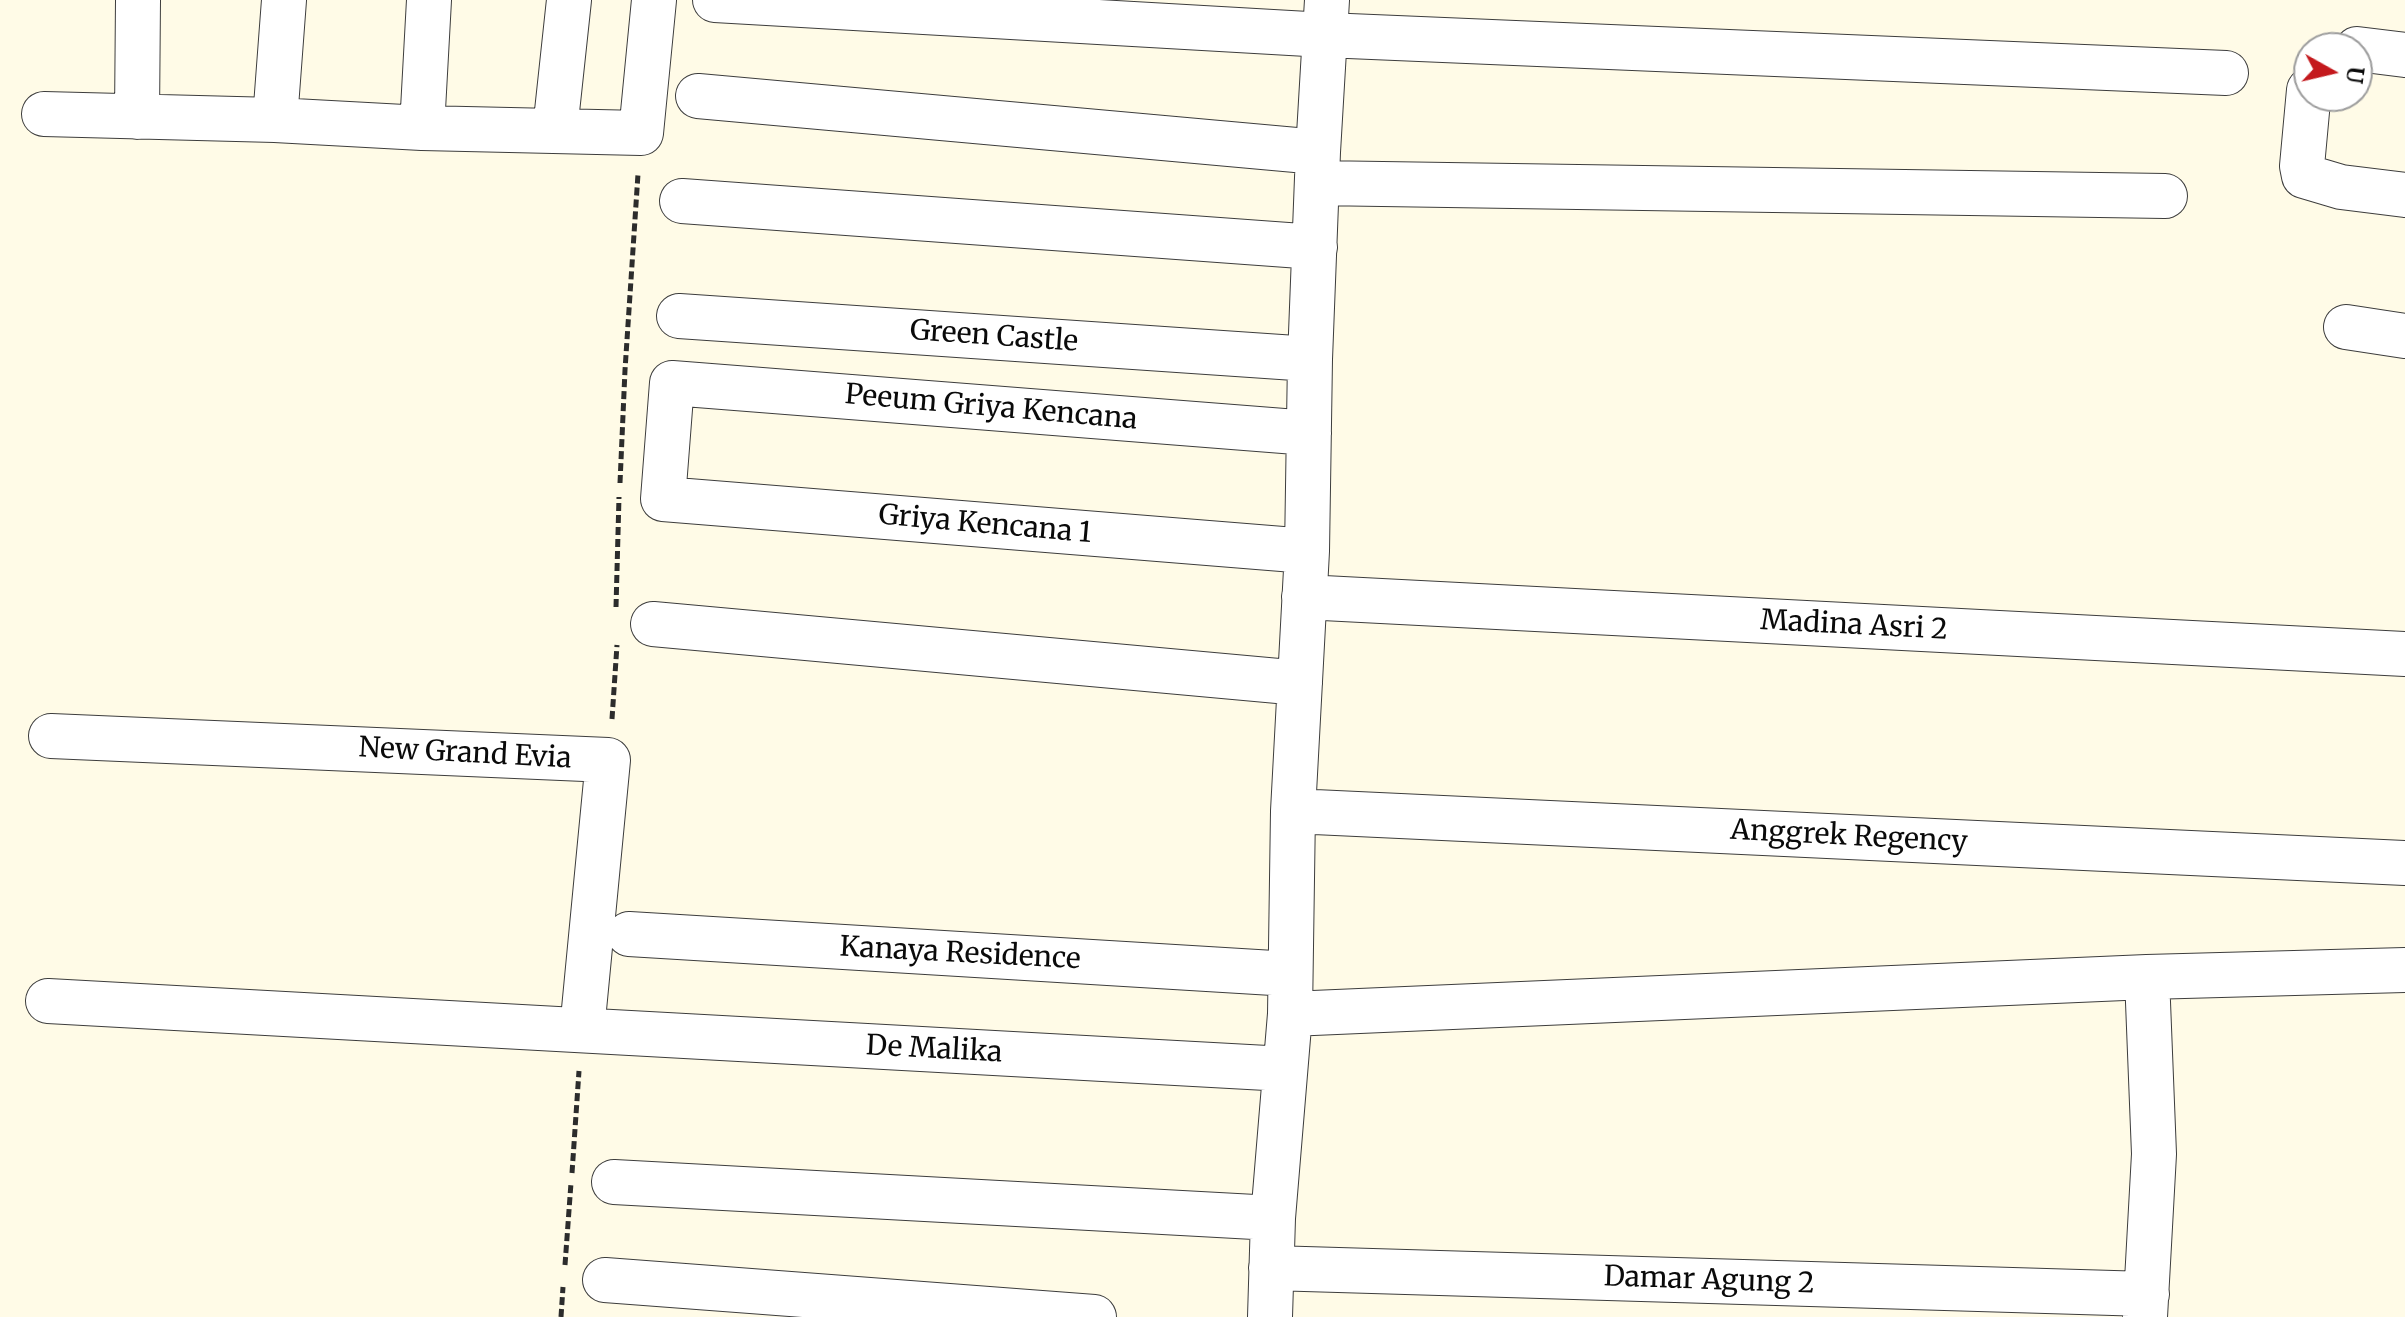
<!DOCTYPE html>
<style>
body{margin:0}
#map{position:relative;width:2405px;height:1317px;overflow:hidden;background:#fffbe7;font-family:Merriweather,serif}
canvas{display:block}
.north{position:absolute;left:2293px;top:32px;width:80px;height:80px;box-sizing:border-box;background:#fff;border:2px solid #9d9d9d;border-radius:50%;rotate:98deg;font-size:22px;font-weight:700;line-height:32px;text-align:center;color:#0a0a0a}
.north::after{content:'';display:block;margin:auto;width:28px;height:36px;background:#c4191d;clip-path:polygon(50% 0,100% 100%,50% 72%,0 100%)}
</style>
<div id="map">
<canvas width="2405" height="1317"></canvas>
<div class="north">U</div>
</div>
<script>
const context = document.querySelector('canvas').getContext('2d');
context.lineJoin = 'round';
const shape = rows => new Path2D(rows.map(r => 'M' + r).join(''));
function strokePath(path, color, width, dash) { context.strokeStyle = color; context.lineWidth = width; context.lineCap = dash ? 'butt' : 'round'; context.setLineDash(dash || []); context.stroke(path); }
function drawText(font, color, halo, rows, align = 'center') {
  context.font = font + ' Merriweather,serif'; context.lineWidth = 8; context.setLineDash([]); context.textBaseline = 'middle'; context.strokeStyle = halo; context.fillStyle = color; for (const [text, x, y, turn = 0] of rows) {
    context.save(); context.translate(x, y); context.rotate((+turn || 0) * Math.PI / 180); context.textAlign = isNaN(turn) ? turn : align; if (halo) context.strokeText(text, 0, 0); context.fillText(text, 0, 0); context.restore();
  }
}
const minor = shape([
 [715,0,1325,35,2226,73],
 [2357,49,2405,55],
 [2309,90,2302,166,2304,176,2341,187,2405,195],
 [698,96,1318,152],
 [44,114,275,120,422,128,641,133,654,0],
 [137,117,138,0],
 [275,120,284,0],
 [422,128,429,0],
 [555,130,569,0],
 [1317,183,2165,196],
 [682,201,1315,247],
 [679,316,1310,359],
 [2346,327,2405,336],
 [1307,551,663,499,672,383,1309,433],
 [1304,597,2405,654],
 [653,624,1300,683],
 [51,736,608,760,582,1030],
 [1293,811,2405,863],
 [629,934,1290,974],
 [48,1001,1285,1069],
 [1290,1014,1293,811,1307,551,1310,359,1318,152,1327,0],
 [614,1182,1273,1218],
 [1271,1268,2147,1294],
 [605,1280,1094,1317],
 [1270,1317,1273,1218,1290,1014,2147,977,2405,970],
 [2145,1317,2154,1154,2147,977]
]);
strokePath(minor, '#3d3d3d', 46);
strokePath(shape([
 [620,483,625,370,638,174],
 [616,607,619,497],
 [612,719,617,645],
 [572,1173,579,1071],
 [565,1265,571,1183],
 [561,1317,563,1287]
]), '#2c2c2c', 5, [8, 4]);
strokePath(minor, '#fff', 44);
drawText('28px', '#0a0a0a', '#fff', [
 ["Green Castle",994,337,4],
 ["Peeum Griya Kencana",991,408,5],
 ["Griya Kencana 1",985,525,5],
 ["Madina Asri 2",1854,626,3],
 ["New Grand Evia",465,754,3],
 ["Anggrek Regency",1849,837,3],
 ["Kanaya Residence",960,954,3],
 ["De Malika",934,1050,3],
 ["Damar Agung 2",1709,1281,2]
]);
</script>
